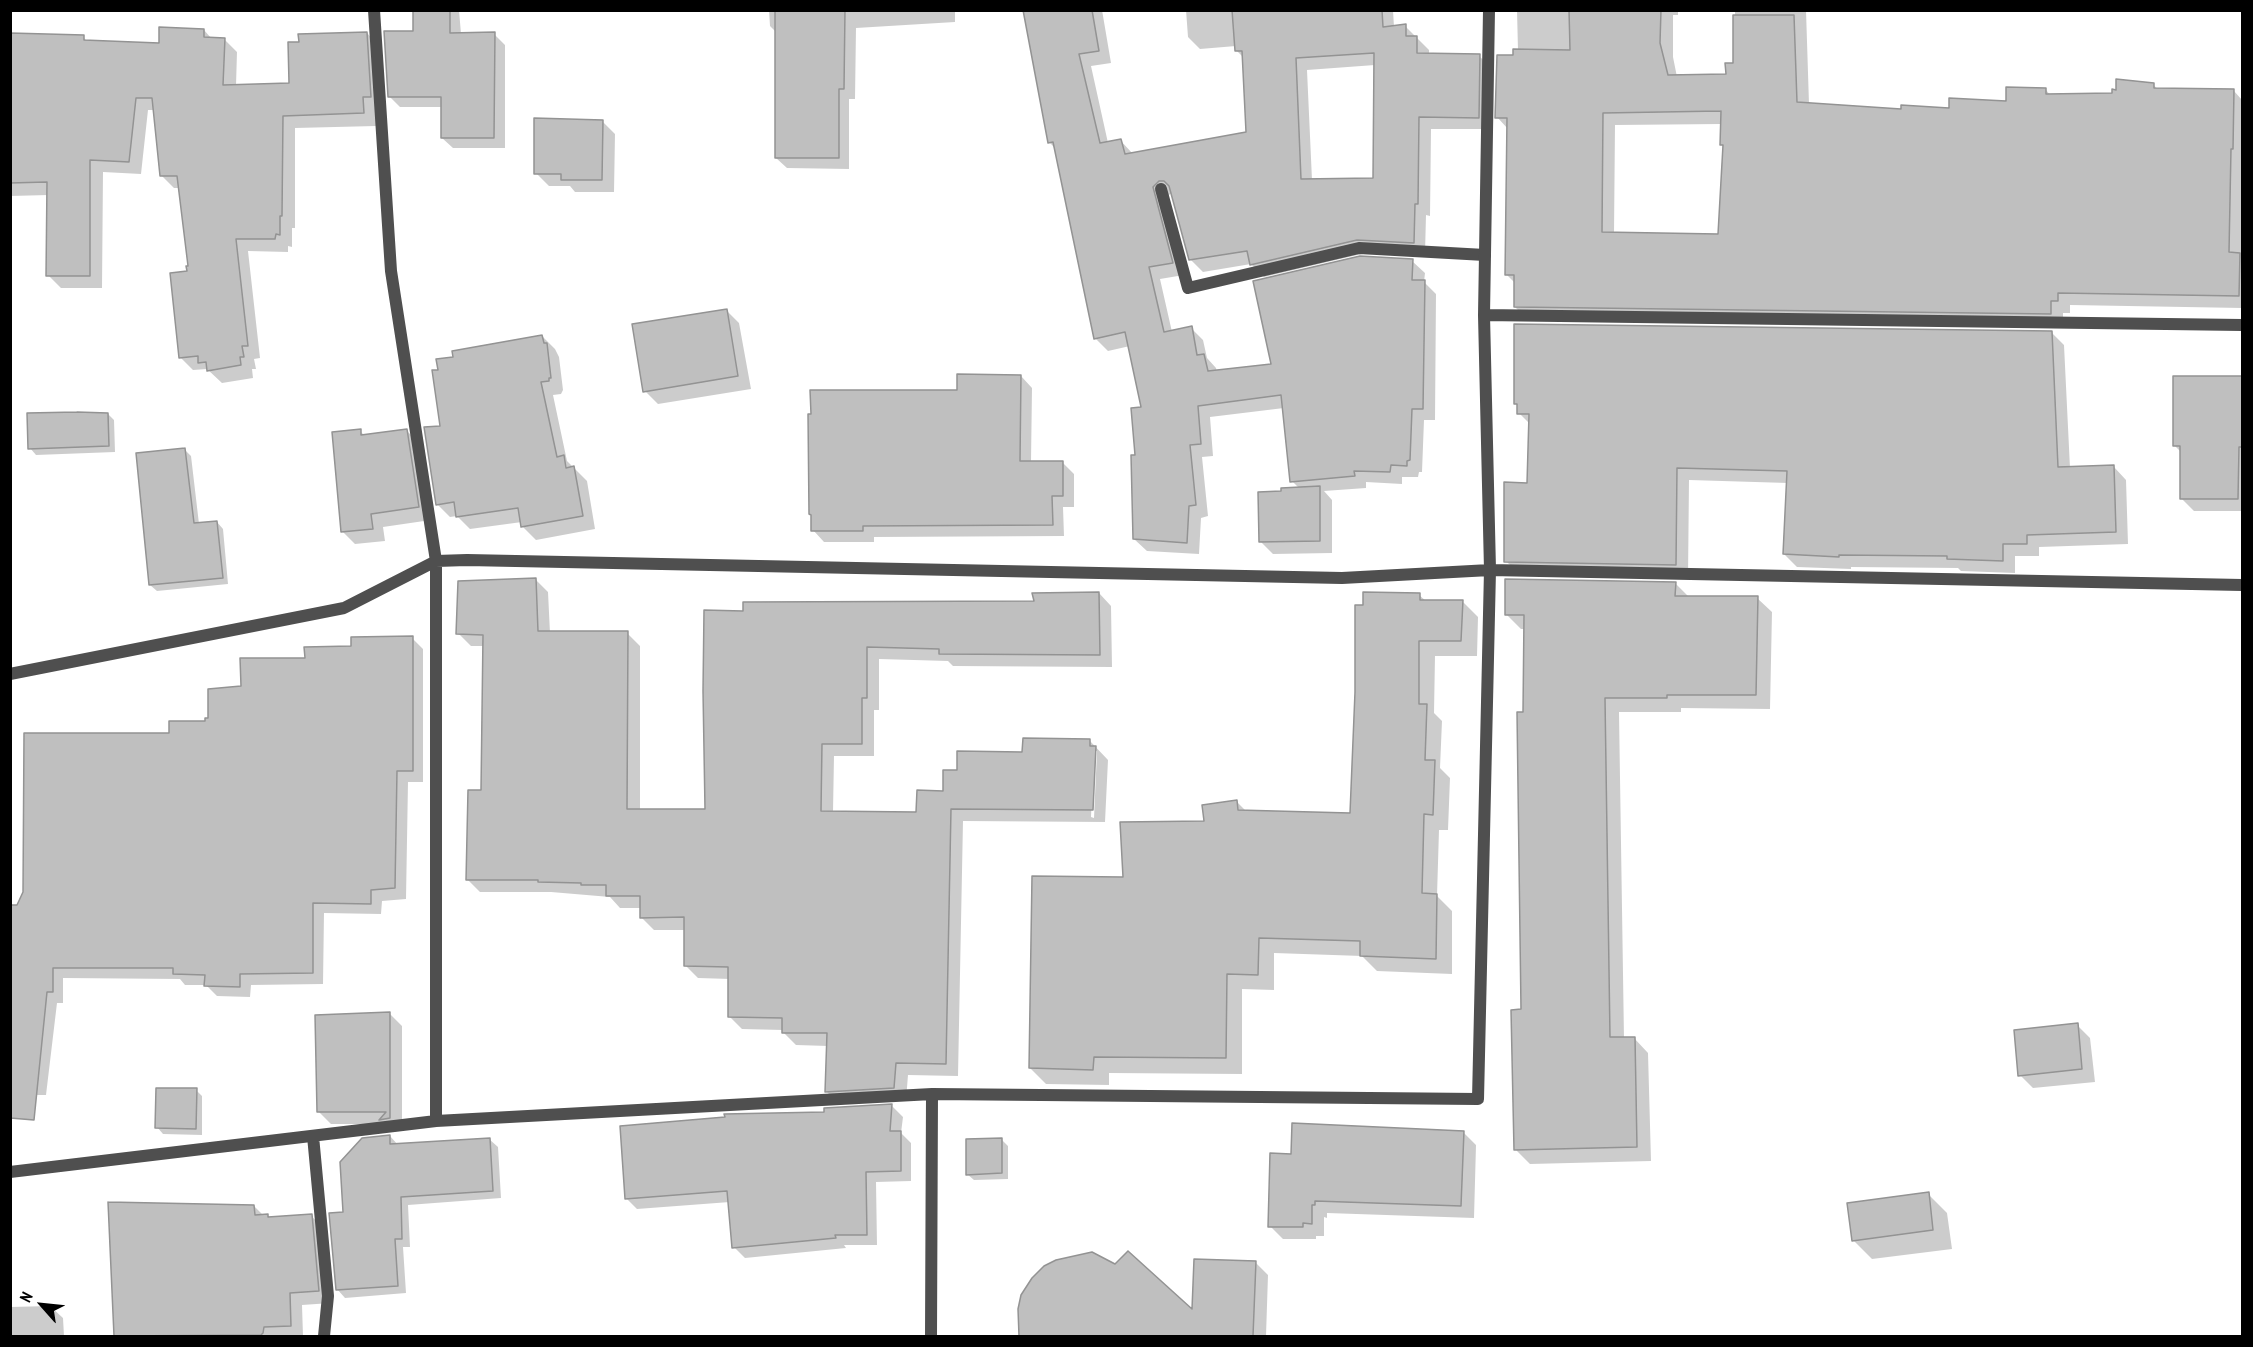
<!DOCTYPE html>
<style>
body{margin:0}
#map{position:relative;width:2253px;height:1347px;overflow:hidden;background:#fff;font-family:"PT Sans Narrow",sans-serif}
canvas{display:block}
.frame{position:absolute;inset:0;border:12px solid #000;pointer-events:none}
.north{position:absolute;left:12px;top:1275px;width:60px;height:60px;-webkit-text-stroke:4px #fff;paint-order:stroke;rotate:297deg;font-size:16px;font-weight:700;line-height:24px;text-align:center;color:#000}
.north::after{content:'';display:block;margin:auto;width:21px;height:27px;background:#000;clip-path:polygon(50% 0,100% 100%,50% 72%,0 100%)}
</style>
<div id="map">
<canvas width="2253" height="1347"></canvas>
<div class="frame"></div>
<div class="north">N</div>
</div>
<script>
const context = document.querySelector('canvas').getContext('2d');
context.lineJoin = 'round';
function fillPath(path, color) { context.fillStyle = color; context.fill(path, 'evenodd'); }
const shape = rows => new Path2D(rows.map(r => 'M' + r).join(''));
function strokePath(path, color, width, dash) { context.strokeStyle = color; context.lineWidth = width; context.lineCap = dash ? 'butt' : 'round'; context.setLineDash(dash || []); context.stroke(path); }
fillPath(shape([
 [414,10,459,10,461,34,494,34,505,45,505,148,453,148,442,138,442,107,400,107,389,96,414,32],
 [769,10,955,10,955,22,856,28,855,99,849,99,849,169,787,168,776,158,776,32,770,26],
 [1025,10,1102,10,1111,63,1091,66,1108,143,1120,140,1133,154,1247,133,1244,58,1237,51,1236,46,1200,49,1188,37,1186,10,1393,10,1394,27,1405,26,1429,50,1429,55,1479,56,1492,68,1491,129,1431,129,1430,216,1426,215,1425,254,1370,252,1264,277,1251,264,1203,272,1190,259,1172,193,1167,196,1184,275,1160,279,1172,332,1191,328,1203,340,1207,358,1216,368,1217,372,1273,366,1412,261,1425,273,1424,282,1436,294,1435,420,1424,420,1422,472,1419,472,1418,477,1402,477,1402,484,1366,482,1366,488,1324,491,1332,500,1332,553,1273,554,1260,541,1282,493,1299,488,1292,481,1284,408,1210,417,1213,456,1202,457,1208,516,1201,518,1199,554,1147,551,1134,539,1137,456,1143,408,1130,346,1108,351,1095,338,1056,149,1049,142],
 [1375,65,1374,180,1312,180,1307,70],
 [1517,10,1678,10,1678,15,1673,15,1673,57,1677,77,1727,76,1735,65,1735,10,1806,10,1809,104,1902,111,1950,110,2008,102,2046,90,2051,96,2113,94,2153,85,2158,89,2234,91,2242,100,2242,308,2070,305,2070,313,2063,313,2063,327,1528,320,1515,307,1516,284,1506,274,1508,129,1497,117,1514,57,1518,51],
 [1722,124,1721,144,1724,147,1719,235,1614,234,1615,125],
 [204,30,211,38,224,39,237,52,236,86,291,85,367,33,379,46,376,126,295,128,295,228,292,228,292,247,288,246,288,252,248,251,260,358,254,359,256,369,252,369,253,378,222,383,207,369,193,370,180,357,190,267,180,188,174,188,161,175,154,110,148,110,141,174,103,172,102,288,61,288,48,275,49,195,10,196,10,34,83,37,88,42,160,44],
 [602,121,615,134,614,192,575,192,570,186,549,186,536,173],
 [726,310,739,323,751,389,658,404,645,391],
 [2051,332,2064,345,2070,468,2114,467,2126,480,2128,544,2039,547,2039,556,2015,556,2015,573,1961,571,1958,568,1851,567,1851,569,1797,567,1784,554,1788,483,1689,480,1688,578,1519,574,1506,561,1528,484,1530,424,1519,413,1519,406,1516,403],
 [542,336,555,349,559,357,563,390,561,394,553,395,567,461,587,481,595,529,536,540,523,527,522,522,470,529,457,516,450,517,437,504,441,427],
 [1021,376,1032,388,1031,462,1062,462,1074,474,1074,507,1063,507,1064,536,874,537,874,542,824,542,813,530],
 [2175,377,2242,378,2242,511,2194,511,2181,498,2182,453,2175,446],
 [108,414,114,420,115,452,36,455,30,448],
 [360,431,365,436,407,431,420,444,431,520,383,527,385,541,355,544,342,531],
 [185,450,191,456,199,524,217,522,223,529,228,584,157,591,150,585],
 [535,579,548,592,550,633,627,633,640,646,640,810,707,811,744,612,1036,603,1099,593,1111,606,1112,667,953,666,948,661,879,659,879,710,874,710,874,756,834,756,833,812,918,814,945,792,958,772,1023,754,1090,741,1108,760,1105,822,963,821,958,1076,908,1075,906,1100,839,1104,826,1091,828,1046,796,1045,783,1032,783,1030,742,1029,729,1016,730,979,698,978,685,965,686,930,654,930,641,917,641,908,620,908,610,897,551,892,480,892,467,879,483,791,484,646,471,646,458,633],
 [1094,751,1097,751,1094,818,1091,817],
 [1675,583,1689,597,1757,598,1772,612,1770,709,1681,708,1681,712,1619,712,1624,1039,1634,1038,1648,1053,1651,1161,1530,1164,1516,1150,1522,1011,1526,629,1521,629,1506,614],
 [1419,595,1426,601,1462,601,1478,617,1477,656,1435,656,1434,713,1442,721,1440,768,1450,778,1448,830,1439,830,1437,896,1452,911,1452,974,1377,971,1362,956,1274,953,1274,990,1242,989,1242,1074,1109,1073,1109,1085,1046,1084,1030,1068,1125,878,1237,802,1247,812,1352,814],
 [412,638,423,649,423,782,408,782,406,899,382,901,381,914,324,913,323,984,251,985,250,997,217,996,206,985,185,985,180,979,63,978,63,1003,57,1003,46,1095,10,1095,24,910,170,734,207,723,243,687,306,659,352,648],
 [389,1013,402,1026,402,1131,386,1124,331,1124,318,1111],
 [2077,1025,2090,1038,2095,1082,2033,1088,2020,1075],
 [196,1090,202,1096,202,1135,163,1134,157,1127],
 [892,1106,903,1117,901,1133,911,1143,911,1181,876,1182,877,1245,844,1245,846,1248,745,1258,734,1247,730,1202,637,1209,626,1198,826,1114],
 [1463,1132,1476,1145,1474,1218,1327,1213,1327,1218,1324,1217,1324,1236,1316,1236,1316,1239,1283,1239,1270,1226,1293,1156],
 [390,1136,398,1145,489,1139,498,1147,501,1198,408,1205,410,1247,403,1247,406,1293,345,1298,337,1289,344,1214],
 [1002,1140,1008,1146,1008,1179,974,1180,967,1174],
 [1928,1194,1947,1213,1952,1249,1872,1259,1853,1240],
 [110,1203,254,1206,264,1216,269,1218,311,1216,324,1228,331,1303,302,1305,303,1336,116,1336],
 [1195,1260,1255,1262,1268,1275,1266,1336,1193,1336],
 [50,1306,63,1318,64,1336,10,1336,10,1307],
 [1192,1312,1175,1336,1024,1336,1020,1325]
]), '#0003');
const building = shape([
 [413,10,450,10,450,33,495,32,494,138,441,138,441,97,388,97,384,31,413,31,413,10],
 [775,10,845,10,844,89,839,89,839,158,775,158,775,10],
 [1023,10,1092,10,1099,51,1079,54,1100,143,1121,139,1125,154,1246,132,1242,51,1235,51,1232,10,1382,10,1383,27,1406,24,1406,36,1417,36,1417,53,1480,54,1479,118,1419,117,1418,204,1415,204,1414,243,1357,240,1250,265,1247,251,1189,260,1169,186,1164,181,1159,181,1153,187,1173,263,1149,267,1164,332,1192,326,1197,355,1204,354,1208,371,1271,364,1253,281,1360,256,1413,259,1412,280,1425,280,1423,409,1412,409,1410,460,1407,461,1407,466,1391,465,1390,472,1354,471,1355,476,1290,482,1281,395,1198,406,1201,444,1190,445,1196,505,1189,506,1187,543,1133,539,1131,455,1135,455,1131,408,1141,407,1125,332,1094,339,1053,142,1048,143,1023,10],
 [1374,53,1373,178,1301,179,1296,58,1374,53],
 [1569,10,1661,10,1660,43,1668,75,1726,74,1725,63,1733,63,1733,15,1794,15,1797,102,1901,109,1901,105,1949,108,1949,98,2006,101,2006,87,2046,88,2046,94,2112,93,2112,89,2116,90,2116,79,2154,83,2154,88,2234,89,2233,149,2231,149,2229,252,2240,253,2239,296,2058,293,2058,301,2051,301,2051,314,1514,307,1514,275,1505,275,1507,118,1495,118,1497,55,1513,55,1513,49,1570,50,1569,10],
 [1721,111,1720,145,1723,145,1718,234,1602,232,1603,113,1721,111],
 [159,27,204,29,204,37,225,38,223,85,289,83,288,42,299,42,298,34,367,32,371,97,363,97,364,113,283,116,282,216,280,216,280,235,276,234,275,239,236,239,248,346,242,346,244,357,240,357,241,365,207,371,206,362,198,363,198,356,179,358,170,273,187,271,186,266,188,266,177,176,160,176,152,98,136,98,129,162,90,160,90,276,46,276,47,182,10,183,10,33,84,35,84,40,159,43,159,27],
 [534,118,603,120,602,180,561,180,561,174,534,174,534,118],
 [727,309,738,376,643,392,632,324,727,309],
 [1514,324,2052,331,2058,467,2114,465,2116,532,2027,535,2027,544,2003,544,2003,561,1947,559,1947,556,1839,555,1839,557,1783,554,1787,471,1677,468,1676,565,1504,562,1504,482,1527,483,1529,414,1517,414,1517,404,1514,404,1514,324],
 [542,335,544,343,547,343,551,378,549,378,549,381,541,382,557,457,564,455,566,468,574,466,583,516,521,527,518,508,456,517,454,502,436,505,424,427,440,426,432,370,438,370,436,359,453,357,452,351,542,335],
 [957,374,1021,375,1020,461,1063,461,1063,496,1052,496,1053,525,863,526,863,531,811,531,811,515,809,514,808,414,811,414,810,390,957,390,957,374],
 [2173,376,2242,376,2242,447,2239,447,2238,499,2180,499,2180,446,2173,446,2173,376],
 [77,412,108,413,109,446,28,449,27,413,77,412],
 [361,429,361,435,407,429,419,507,371,514,373,529,341,532,332,432,361,429],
 [185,448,194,523,217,521,223,578,149,585,136,453,185,448],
 [1320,486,1320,541,1259,542,1258,492,1281,491,1281,488,1320,486],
 [536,578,538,631,628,631,627,809,705,809,703,691,704,610,743,611,743,602,1034,601,1032,593,1099,592,1100,655,939,654,939,649,867,647,867,698,862,698,862,744,822,744,821,811,916,812,917,790,943,791,943,770,957,770,957,751,1022,752,1023,738,1090,739,1090,746,1096,746,1093,810,951,809,946,1064,896,1063,894,1088,825,1092,827,1033,782,1033,782,1018,728,1017,728,967,684,966,684,917,640,918,640,896,606,896,606,885,581,885,581,883,538,882,538,880,466,880,468,790,481,790,483,635,456,634,458,581,536,578],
 [1505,579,1676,582,1675,596,1758,596,1756,695,1667,695,1667,698,1605,698,1610,1037,1635,1037,1637,1147,1514,1150,1511,1010,1521,1009,1517,712,1523,712,1524,615,1505,615,1505,579],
 [1363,592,1420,593,1420,600,1463,600,1461,641,1419,641,1419,704,1427,704,1425,760,1435,760,1433,815,1424,814,1422,893,1437,894,1436,959,1360,956,1360,941,1259,938,1258,975,1227,974,1226,1058,1094,1057,1093,1070,1029,1068,1032,876,1123,877,1120,822,1204,821,1202,805,1237,800,1238,810,1350,813,1355,692,1355,605,1363,605,1363,592],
 [413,636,413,771,397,771,395,888,371,890,371,904,313,903,313,973,240,974,240,987,204,986,205,975,173,974,173,968,53,968,53,992,47,992,34,1120,10,1118,10,905,17,905,23,892,24,733,169,733,169,721,205,721,205,718,208,718,208,689,241,686,240,658,305,658,304,647,351,646,351,637,413,636],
 [390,1012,390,1118,379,1120,386,1112,317,1112,315,1015,390,1012],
 [2078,1023,2082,1069,2018,1076,2014,1030,2078,1023],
 [156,1088,197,1088,196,1129,155,1128,156,1088],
 [892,1104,890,1131,901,1131,901,1171,866,1172,867,1235,835,1235,836,1238,732,1248,727,1191,625,1199,620,1126,725,1117,724,1114,824,1112,824,1108,892,1104],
 [1292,1123,1464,1131,1461,1206,1315,1201,1315,1205,1312,1205,1312,1224,1303,1223,1303,1227,1268,1227,1270,1153,1291,1154,1292,1123],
 [390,1135,390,1144,490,1138,493,1191,401,1197,402,1239,395,1239,398,1286,336,1290,329,1213,343,1212,340,1162,362,1138,390,1135],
 [1002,1138,1002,1173,966,1175,966,1139,1002,1138],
 [1929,1192,1933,1230,1852,1241,1847,1203,1929,1192],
 [108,1202,254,1205,255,1215,268,1214,268,1217,312,1214,319,1291,290,1293,291,1326,264,1327,263,1333,261,1335,114,1336,108,1202],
 [1128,1251,1192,1309,1194,1259,1256,1261,1253,1336,1019,1336,1018,1309,1021,1295,1032,1278,1044,1266,1056,1260,1092,1252,1115,1264,1128,1251]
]);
fillPath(building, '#bfbfbf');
strokePath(building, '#939393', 1.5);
strokePath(shape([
 [1161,189,1188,288,1359,248,1485,255]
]), '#4f4f4f', 12);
strokePath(shape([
 [374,10,391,271,436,561,436,1121],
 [1484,315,2242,325],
 [10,674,344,608,436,561,467,560,1342,578,1490,570,2242,585],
 [313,1136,328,1296,324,1336],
 [10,1172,436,1121,932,1094,1478,1099,1490,570,1484,315,1489,10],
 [931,1336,932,1094]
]), '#4f4f4f', 12);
</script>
